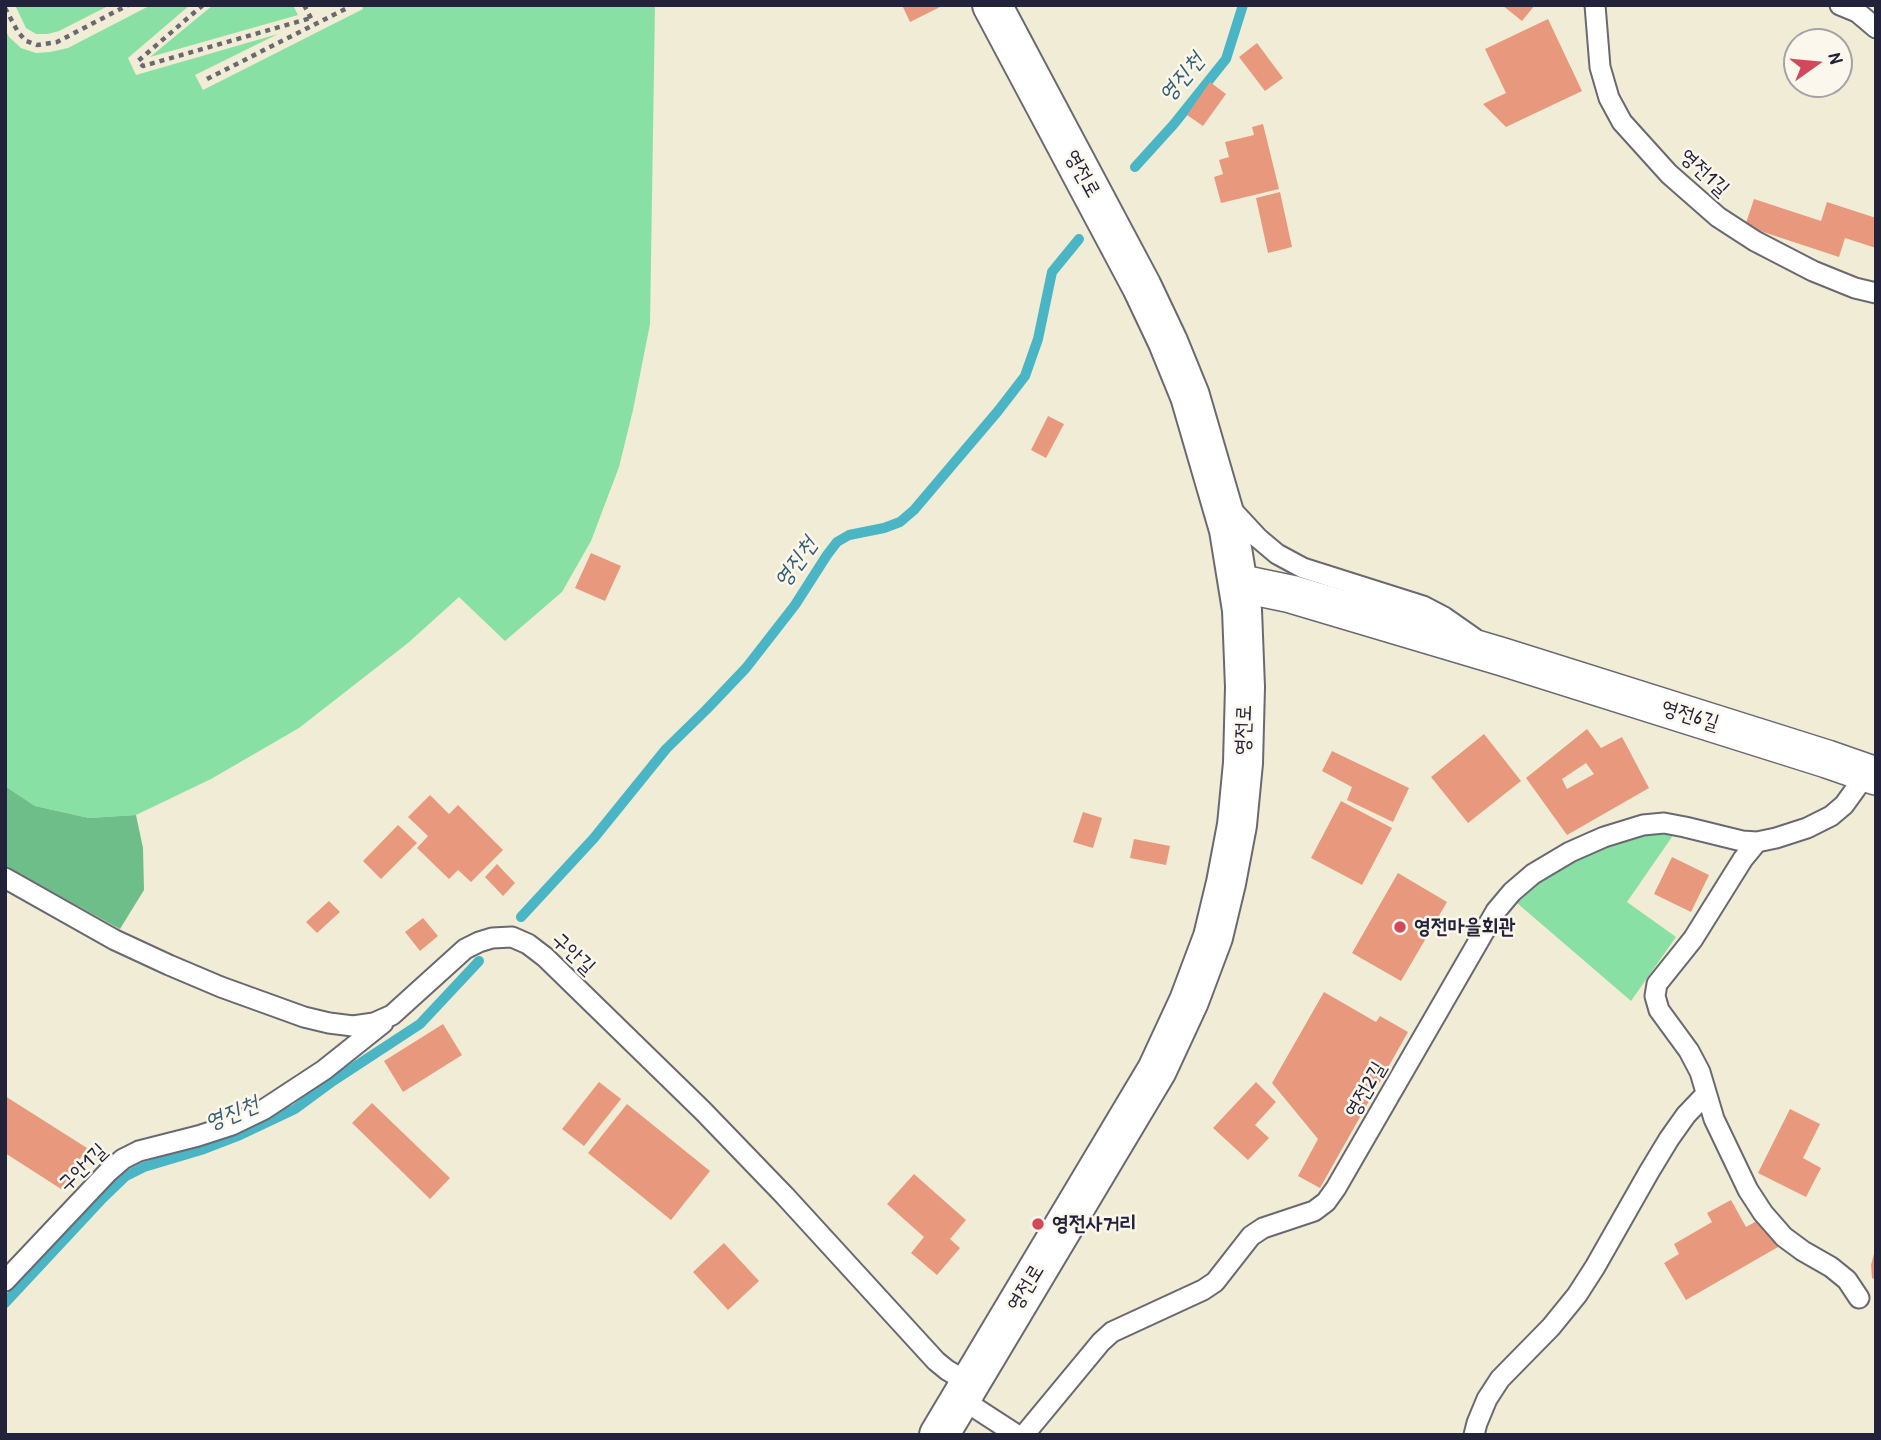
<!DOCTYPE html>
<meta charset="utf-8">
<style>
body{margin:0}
#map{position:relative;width:1881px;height:1440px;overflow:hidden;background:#f1ecd6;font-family:"Patrick Hand",sans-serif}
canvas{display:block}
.frame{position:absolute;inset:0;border:7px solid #22223b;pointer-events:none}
.north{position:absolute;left:1783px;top:28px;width:70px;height:70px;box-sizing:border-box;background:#fbf7ec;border:2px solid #a4a2a5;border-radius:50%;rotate:75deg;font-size:19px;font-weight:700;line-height:28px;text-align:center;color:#22223b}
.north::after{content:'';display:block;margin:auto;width:24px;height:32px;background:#d1495b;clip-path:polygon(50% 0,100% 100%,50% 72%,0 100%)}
</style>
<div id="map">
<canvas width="1881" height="1440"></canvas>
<div class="frame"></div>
<div class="north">N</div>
</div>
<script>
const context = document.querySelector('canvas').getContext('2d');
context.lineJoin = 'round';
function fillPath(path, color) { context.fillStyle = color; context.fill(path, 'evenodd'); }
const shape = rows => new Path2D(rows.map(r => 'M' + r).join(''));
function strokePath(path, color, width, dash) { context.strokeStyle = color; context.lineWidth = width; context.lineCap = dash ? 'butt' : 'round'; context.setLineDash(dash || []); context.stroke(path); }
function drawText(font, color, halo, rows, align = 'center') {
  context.font = font + ' "Patrick Hand","Poor Story",sans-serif'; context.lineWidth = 5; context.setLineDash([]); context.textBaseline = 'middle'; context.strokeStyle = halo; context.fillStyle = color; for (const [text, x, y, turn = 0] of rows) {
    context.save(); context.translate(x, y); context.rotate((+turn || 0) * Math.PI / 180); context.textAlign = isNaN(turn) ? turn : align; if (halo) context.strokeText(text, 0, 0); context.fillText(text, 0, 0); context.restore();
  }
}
fillPath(shape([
 [15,5,110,5,59,31,48,34,36,34,26,28],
 [151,5,190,5,128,58,136,75,278,34,195,75,203,90,363,9,362,5,655,5,650,324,633,410,619,467,591,541,562,592,505,641,459,597,408,643,299,728,211,779,136,815,89,818,35,806,5,786,5,29,9,37,21,48,36,53,50,52,68,48],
 [213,5,293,5,298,15,150,57],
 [1674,834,1627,902,1676,937,1631,1001,1517,903,1542,881,1585,855,1612,843,1645,835]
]), '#89e0a4');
fillPath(shape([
 [5,786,35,806,89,818,136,815,143,848,144,890,120,929,5,866]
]), '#6ebe8a');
strokePath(shape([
 [1135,167,1174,124,1226,59,1243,5],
 [521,917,594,838,666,749,706,710,746,668,795,605,827,555,837,542,849,535,884,528,900,522,914,510,998,411,1025,376,1038,339,1052,272,1079,239],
 [5,1303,101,1200,126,1176,144,1167,201,1150,240,1135,295,1109,333,1081,420,1024,479,961]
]), '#49b5c5', 10);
fillPath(shape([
 [902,5,944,5,910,22],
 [1502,5,1535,5,1522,21],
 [1548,19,1582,91,1506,127,1483,104,1506,93,1485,49],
 [1257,43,1283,78,1265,91,1239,57],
 [1210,82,1226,94,1203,126,1187,115],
 [1263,124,1279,189,1221,203,1214,177,1223,174,1219,160,1229,157,1225,142,1254,135,1252,127],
 [1280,192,1292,247,1268,253,1256,198],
 [1754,199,1821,221,1827,202,1876,218,1876,248,1845,238,1839,257,1745,226],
 [1048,416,1064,424,1046,458,1031,450],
 [591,553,621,566,605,601,575,588],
 [1587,729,1601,748,1622,737,1649,788,1567,835,1526,778],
 [1586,763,1594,774,1567,789,1562,779],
 [1484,734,1521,781,1468,823,1431,777],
 [1332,751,1409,788,1393,822,1347,800,1352,787,1322,771],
 [430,795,449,814,458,805,503,850,471,882,458,870,449,879,417,848,428,836,408,817],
 [1341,801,1392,828,1362,885,1311,858],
 [1083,812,1102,818,1093,848,1073,842],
 [398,825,417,843,381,879,363,861],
 [1134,839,1170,846,1166,865,1130,858],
 [1672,857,1709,875,1691,912,1654,894],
 [497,864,515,883,503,896,485,877],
 [1398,873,1447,902,1401,981,1352,953],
 [329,901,340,912,317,933,306,922],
 [423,918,438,936,420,951,405,932],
 [1324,992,1376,1022,1380,1016,1408,1032,1320,1188,1298,1176,1318,1139,1272,1083],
 [443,1024,462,1055,403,1092,384,1061],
 [599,1082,621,1099,584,1146,562,1129],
 [1256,1082,1276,1102,1255,1125,1269,1138,1248,1160,1213,1128],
 [5,1096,87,1148,61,1189,5,1153],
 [372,1103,450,1178,430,1199,352,1123],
 [627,1104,710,1171,671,1220,588,1153],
 [1790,1109,1820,1124,1803,1158,1821,1168,1806,1197,1758,1173],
 [914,1174,966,1220,950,1239,960,1248,937,1275,911,1253,924,1237,887,1204],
 [1731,1200,1746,1227,1762,1218,1778,1247,1686,1300,1664,1263,1679,1254,1674,1244,1712,1222,1707,1213],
 [724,1243,759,1281,728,1310,693,1272],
 [1875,1250,1876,1250,1876,1280,1872,1278,1871,1265]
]), '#e8997d');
const service = shape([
 [1595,5,1600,67,1609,98,1622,122,1669,174,1718,217,1755,241,1813,271,1855,288,1876,293],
 [1840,5,1857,12,1876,28],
 [1233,511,1258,538,1277,554,1303,568,1423,606,1444,617,1474,638],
 [1757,842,1743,859,1693,939,1657,984,1655,996,1659,1010,1689,1051,1700,1072,1714,1119,1748,1190,1763,1213,1784,1237,1803,1251,1831,1267,1847,1280,1859,1298],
 [5,878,115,940,169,965,221,987,304,1017,329,1023,353,1026,374,1023,392,1015,465,949,479,942,492,938,512,937,528,944,545,957,703,1111,785,1196,936,1361,947,1370,969,1383],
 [5,1281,108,1172,123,1159,139,1151,198,1136,232,1125,263,1110,324,1070,383,1023],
 [960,1398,1017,1435],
 [1024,1435,1101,1342,1112,1332,1203,1290,1215,1282,1251,1236,1263,1228,1314,1211,1326,1202,1336,1188,1496,911,1512,892,1533,874,1570,852,1604,837,1643,825,1664,823,1685,827,1742,841,1757,842,1776,838,1807,828,1831,816,1844,805,1857,787,1863,772],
 [1474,1435,1477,1423,1487,1399,1500,1379,1551,1327,1577,1295,1595,1267,1649,1172,1669,1139,1686,1115,1706,1094]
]);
const minor = shape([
 [1238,583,1291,594,1503,657,1827,759,1876,776]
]);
const tertiary = shape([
 [939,1435,1157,1070,1189,1001,1213,937,1226,883,1237,825,1243,763,1245,687,1242,610,1229,530,1190,396,1168,342,1142,287,992,5]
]);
strokePath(service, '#6a6971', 23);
strokePath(minor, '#6a6971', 40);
strokePath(tertiary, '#6a6971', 42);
strokePath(shape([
 [203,5,138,61,143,66,311,18],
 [304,5,312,20],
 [5,8,18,32,26,41,37,45,57,42,128,5],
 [207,79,349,7]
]), '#6a6971', 4.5, [5, 5]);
strokePath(service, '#fff', 19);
strokePath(minor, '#fff', 37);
strokePath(tertiary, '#fff', 38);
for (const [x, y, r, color] of [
 [1400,927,7,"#d1495b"],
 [1038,1224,7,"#d1495b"]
]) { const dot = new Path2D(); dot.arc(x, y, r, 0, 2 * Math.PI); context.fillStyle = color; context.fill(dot); strokePath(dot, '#fbf7ec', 2.5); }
drawText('21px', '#22223b', '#fbf7ec', [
 ["영전1길",1704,173,43],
 ["영전로",1082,174,61],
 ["영전6길",1690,716,17],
 ["영전로",1244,730,-88],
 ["구안길",573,954,43],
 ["영전2길",1366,1090,-60],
 ["구안1길",83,1168,-44],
 ["영전로",1026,1288,-59]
]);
drawText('bold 21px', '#22223b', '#fbf7ec', [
 ["영전마을회관",1414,927],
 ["영전사거리",1052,1224]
], 'left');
drawText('italic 23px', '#325d72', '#fbf7ec', [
 ["영진천",1182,78,-50],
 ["영진천",796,563,-54],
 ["영진천",232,1114,-22]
]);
</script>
